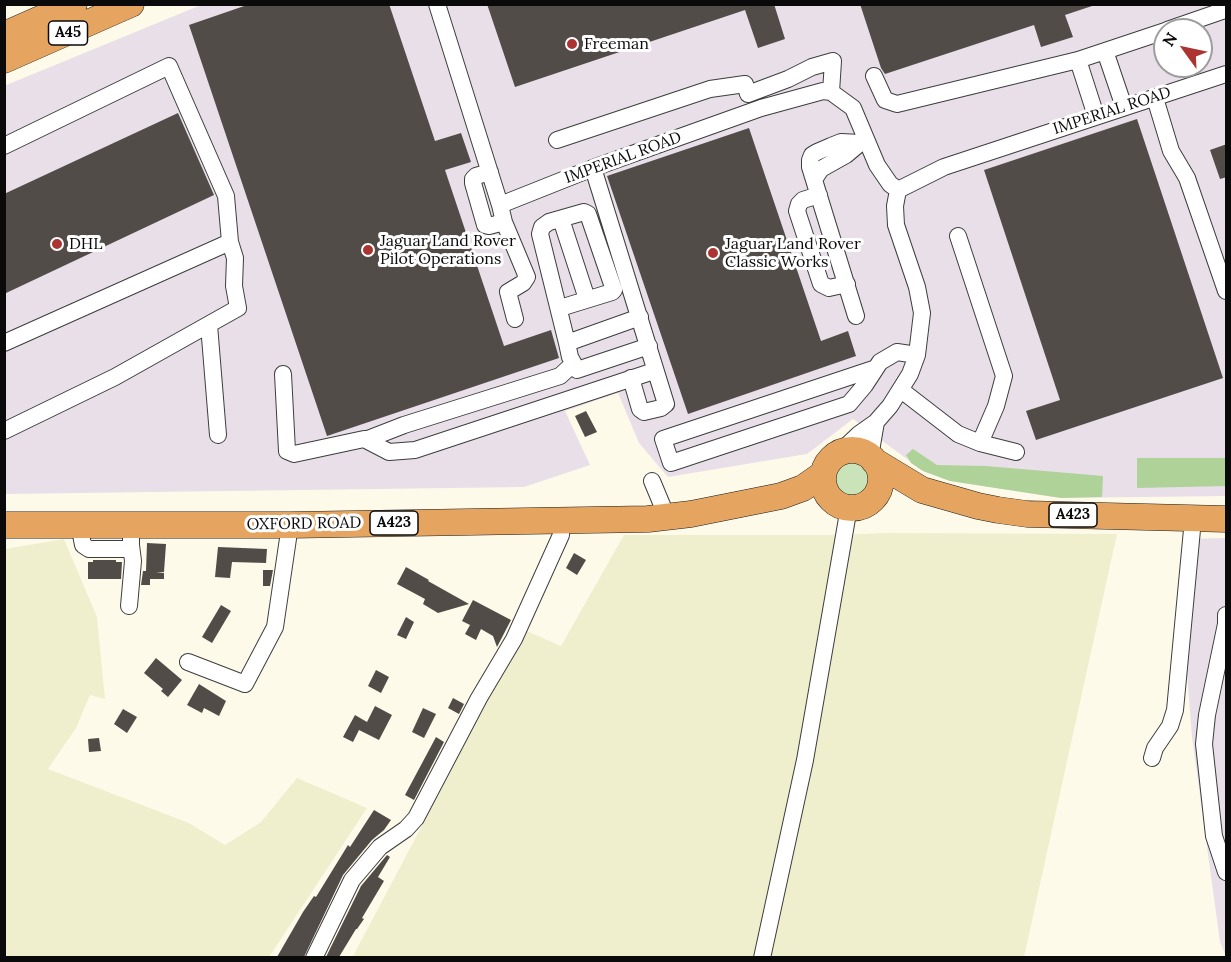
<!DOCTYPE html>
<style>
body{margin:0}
#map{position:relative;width:1231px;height:962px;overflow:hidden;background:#fdfaea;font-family:Lora,serif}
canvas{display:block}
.frame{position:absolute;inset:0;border:6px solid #0a0a0a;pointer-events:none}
.north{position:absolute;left:1153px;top:18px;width:60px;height:60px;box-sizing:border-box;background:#fff;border:2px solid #9d9d9d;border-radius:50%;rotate:303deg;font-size:16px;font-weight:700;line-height:24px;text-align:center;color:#0a0a0a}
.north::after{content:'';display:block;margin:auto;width:21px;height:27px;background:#ab3432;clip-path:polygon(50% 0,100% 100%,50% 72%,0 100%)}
</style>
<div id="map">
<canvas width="1231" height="962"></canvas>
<div class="frame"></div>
<div class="north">N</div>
</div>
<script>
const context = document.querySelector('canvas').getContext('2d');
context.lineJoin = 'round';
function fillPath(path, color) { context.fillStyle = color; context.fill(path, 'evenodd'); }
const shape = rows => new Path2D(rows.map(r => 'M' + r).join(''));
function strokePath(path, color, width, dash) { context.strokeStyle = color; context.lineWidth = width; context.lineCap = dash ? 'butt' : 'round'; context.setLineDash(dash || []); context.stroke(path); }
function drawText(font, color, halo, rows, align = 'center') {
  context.font = font + ' Lora,serif'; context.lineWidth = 6; context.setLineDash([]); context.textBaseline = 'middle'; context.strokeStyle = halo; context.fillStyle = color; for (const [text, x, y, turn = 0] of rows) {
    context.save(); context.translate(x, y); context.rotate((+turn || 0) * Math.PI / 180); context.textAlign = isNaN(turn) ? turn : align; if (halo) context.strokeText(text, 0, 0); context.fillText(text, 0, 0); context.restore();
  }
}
fillPath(shape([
 [201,5,1226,5,1226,496,1061,498,950,481,923,471,853,419,807,454,668,477,639,443,618,393,565,411,590,465,524,487,5,494,4,86],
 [1165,30,1201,30,1201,66,1165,66],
 [1226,538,1226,956,1220,942,1192,737,1182,609,1188,539]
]), '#e8dfe9');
fillPath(shape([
 [884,533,1117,534,1024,957,352,958,452,769,522,629,561,646,624,535,839,535],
 [64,539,97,617,105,699,90,695,76,728,48,769,189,823,225,845,261,822,297,778,367,808,269,957,5,957,5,549]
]), '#f0efcd');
fillPath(shape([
 '832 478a21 21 0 1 1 42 0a21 21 0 1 1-42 0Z'
]), '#cbe3b8');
fillPath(shape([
 [913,449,937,465,986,466,1103,476,1102,497,1061,498,950,481,923,471,911,463,906,455],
 [1137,458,1226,458,1226,486,1137,488]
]), '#afd299');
fillPath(shape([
 [250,4,389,4,435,141,461,133,471,162,445,170,504,346,551,330,559,358,327,436,189,25],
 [487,4,774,4,785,39,758,48,745,10,515,87],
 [860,4,1092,4,1092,6,1065,15,1073,37,1041,47,1034,25,885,74,881,68],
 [178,113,214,195,4,294,4,194],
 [1137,119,1223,378,1036,440,1026,411,1060,400,984,170],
 [749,128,821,341,848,331,856,356,688,414,607,176],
 [1227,144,1227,177,1220,179,1210,150],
 [586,411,597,432,585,437,575,416],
 [147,543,166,544,164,572,156,572,164,573,164,579,150,579,150,585,141,585,143,571,146,571],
 [218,547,267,549,266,563,232,562,230,578,215,577],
 [574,553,586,560,577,575,566,568],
 [93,560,116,560,116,562,122,562,121,579,88,579,88,562,93,562],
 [406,567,429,580,428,581,469,604,438,613,423,604,425,599,397,584],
 [263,570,273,570,270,586,263,586],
 [473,600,511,620,497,647,493,636,481,629,476,640,465,634,470,625,462,621],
 [221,605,231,611,212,643,202,637],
 [406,617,414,622,406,639,397,635],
 [156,658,182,680,168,697,161,691,163,689,144,673],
 [376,670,389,677,381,693,368,686],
 [199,684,226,701,219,716,204,708,202,713,187,705],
 [453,698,464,704,459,714,448,708],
 [375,706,392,715,379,740,359,730,353,742,343,737,355,715,367,722],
 [423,708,436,714,424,738,412,732],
 [123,709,137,717,127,733,114,724],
 [436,737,444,742,414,800,405,795],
 [99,738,101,751,89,752,88,739],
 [374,810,391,820,384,830,372,840,343,875,304,957,277,957,303,912,314,896,316,897,348,845,350,847],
 [387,855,390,857,378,877,384,881,362,918,364,919,357,929,356,929,339,957,326,957,361,886]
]), '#524c48');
const minor = shape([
 [437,4,500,205,593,168,761,108,823,91,831,92,853,108,877,165,890,184,898,190],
 [1167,30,1225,10],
 [1105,51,1124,107],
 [1078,60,1096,116],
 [874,76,885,100,897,104,1078,60,1165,31],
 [1155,98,1171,151,1187,178,1226,291],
 [557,140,710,89,745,84,748,94,788,79,812,67,833,61,831,92],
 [4,146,169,66,226,196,230,242,235,258,234,286,238,308,115,377,4,431],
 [593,168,666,404,661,408,644,412,640,409,631,378],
 [490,172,476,176,473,179,473,183,485,225,489,226,504,222],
 [815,178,821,169,846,155,865,139],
 [819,195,803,200,799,204,797,211,821,284,829,288,847,284],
 [500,205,504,222,527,277,523,283,508,292,515,319],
 [561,219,587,299],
 [560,308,612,292,614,290,588,214,584,212,549,222,542,227,540,234,567,343],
 [856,316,810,167,810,160,812,155,817,152,831,146,841,142,860,143],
 [640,317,567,343,570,357,577,370,649,346],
 [209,325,218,435],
 [4,343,230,242],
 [876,368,663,439,671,463,849,404,865,385,880,362,897,352,917,355],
 [283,374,287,451,294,454,364,439,389,452,415,450,654,371],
 [901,390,958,434,980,443,996,406,1004,376,958,236],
 [364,439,368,439,404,425,560,376,573,364],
 [980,443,1016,452],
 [840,452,859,434,876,422,890,406,910,374,917,355,922,313,917,287,896,225,895,206,898,190,944,167,1226,74],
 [870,457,876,422],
 [652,481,667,517],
 [79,524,83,545,89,549,126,549,131,545,131,524],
 [129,606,133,561,131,545],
 [1226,615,1226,624,1207,715,1204,744,1214,836,1226,872],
 [188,662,245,684,275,627,290,525],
 [1152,758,1155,748,1170,726,1175,710,1193,519],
 [314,958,352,880,380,847,406,829,416,818,479,698,514,639,561,535,562,520],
 [762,958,805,760,849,507]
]);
const highway = shape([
 [4,35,74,4],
 [4,60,131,4],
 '823 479a29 29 0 1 1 58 0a29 29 0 1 1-58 0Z',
 [874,461,922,490,978,506,998,510,1027,514,1226,519],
 [4,525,290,525,648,519,691,514,781,496,803,488,823,474]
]);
strokePath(minor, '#3d3d3d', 18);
strokePath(highway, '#1b1b1b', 27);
strokePath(minor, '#fff', 16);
strokePath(highway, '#e5a560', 26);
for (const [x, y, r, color] of [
 [572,44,6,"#ab3432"],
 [57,244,6,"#ab3432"],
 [368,250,6,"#ab3432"],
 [713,253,6,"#ab3432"]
]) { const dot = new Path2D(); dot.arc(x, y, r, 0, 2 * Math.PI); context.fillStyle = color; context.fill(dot); strokePath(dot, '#fff', 2); }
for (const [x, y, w] of [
 [68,33,39],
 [1073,515,48],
 [394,523,48]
]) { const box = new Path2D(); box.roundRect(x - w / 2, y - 12, w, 24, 4.5); context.fillStyle = '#fff'; context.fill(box); strokePath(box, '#0a0a0a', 1.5); }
drawText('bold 15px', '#0a0a0a', null, [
 ["A45",68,33],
 ["A423",1073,515],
 ["A423",394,523]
]);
drawText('16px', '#0a0a0a', '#fff', [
 ["Freeman",584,44],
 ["Jaguar Land Rover",380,241],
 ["Pilot Operations",380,259],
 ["DHL",69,244],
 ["Jaguar Land Rover",725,244],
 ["Classic Works",725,262]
], 'left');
drawText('16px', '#0a0a0a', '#fff', [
 ["IMPERIAL ROAD",1112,111,-18],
 ["IMPERIAL ROAD",623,158,-20],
 ["OXFORD ROAD",304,524,-1]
]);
</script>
